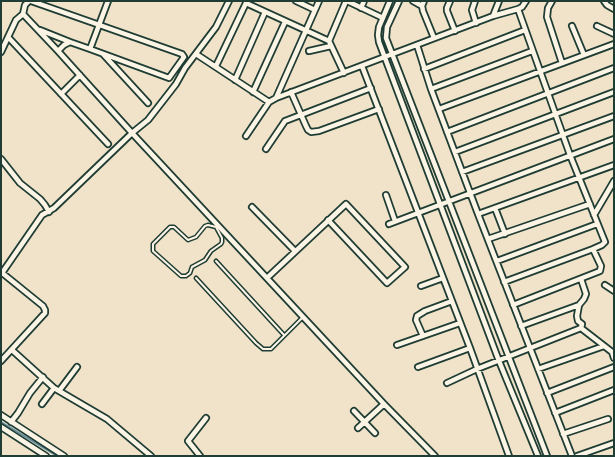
<!DOCTYPE html>
<style>
body{margin:0}
#map{position:relative;width:615px;height:457px;overflow:hidden;background:#f0e3c9;font-family:Mali,sans-serif}
canvas{display:block}
.frame{position:absolute;inset:0;border:2px solid #1f3d34;pointer-events:none}
</style>
<div id="map">
<canvas width="615" height="457"></canvas>
<div class="frame"></div>
</div>
<script>
const context = document.querySelector('canvas').getContext('2d');
context.lineJoin = 'round';
const shape = rows => new Path2D(rows.map(r => 'M' + r).join(''));
function strokePath(path, color, width, dash) { context.strokeStyle = color; context.lineWidth = width; context.lineCap = dash ? 'butt' : 'round'; context.setLineDash(dash || []); context.stroke(path); }
strokePath(shape([
 [1,422,57,456]
]), '#5f8ca0', 1.5);
const lane = shape([
 [208,225,216,227,222,238,222,242,221,244,211,251,205,260,192,267,190,273,186,276,181,276,153,251,153,244,170,227,174,227,188,240,196,237,205,226,208,225],
 [216,261,284,335],
 [196,278,256,343,263,349,271,349,302,318]
]);
const street = shape([
 [29,1,25,5,23,14,58,51],
 [31,1,182,54,184,57,169,78,90,49],
 [108,1,90,49,70,42,64,45,58,51,132,133,384,404,435,456],
 [296,1,315,10],
 [347,1,383,18],
 [390,1,379,27,378,35,379,42,499,361,538,456],
 [399,1,387,27,386,38,547,456],
 [413,1,422,6],
 [424,1,422,6,423,11,434,38],
 [450,1,447,8,447,11,455,31],
 [475,1,472,10,476,23],
 [552,1,548,8,547,17,562,63],
 [604,1,607,5,614,9],
 [361,8,364,1],
 [493,16,499,1],
 [572,26,584,55],
 [597,26,614,34],
 [40,30,70,42],
 [8,37,108,144],
 [417,45,431,89,478,214,572,456],
 [309,51,331,46],
 [1,52,16,20,23,14],
 [103,54,148,103],
 [196,54,269,102],
 [216,66,246,3,329,41],
 [362,66,470,348,509,456],
 [424,69,525,30],
 [344,73,329,41,346,1],
 [235,80,265,12],
 [431,89,532,51],
 [253,92,285,22],
 [291,92,306,126,308,130,311,132,319,131,379,109],
 [61,94,80,75],
 [276,98,319,1],
 [439,109,614,44],
 [447,132,614,68],
 [246,136,269,102,276,98,493,16,518,9,522,7,526,1],
 [266,149,285,121,371,88],
 [455,152,614,92],
 [1,159,20,183,40,199,45,205,49,212],
 [462,172,614,116],
 [386,195,395,221],
 [252,207,295,251],
 [495,208,505,234],
 [478,214,614,165],
 [594,215,614,181],
 [389,224,614,139],
 [488,239,590,204],
 [497,261,597,224],
 [1,272,43,306,45,310,45,313,1,361],
 [2,273,42,215,54,208,132,133,148,120,176,84,185,68,216,27,229,1],
 [267,278,346,204,405,267,387,283,328,220],
 [504,282,593,249,602,245,605,242,570,155,518,9],
 [605,285,614,291],
 [421,286,443,278],
 [513,305,600,271,601,266,593,249],
 [579,305,577,316,578,321,582,324,581,328,612,352,614,358],
 [521,326,579,305,584,299,586,294,581,279],
 [423,336,416,320,417,316,425,311,452,301],
 [397,345,460,323],
 [12,350,54,388,107,419,151,456],
 [418,367,470,348],
 [538,369,604,346],
 [447,383,477,369,581,328],
 [59,391,77,367],
 [547,393,614,367],
 [42,404,54,388],
 [354,411,375,433],
 [555,413,614,390],
 [1,415,64,456],
 [11,422,18,413,30,393,43,377],
 [1,427,46,456],
 [358,428,384,404],
 [563,434,608,419],
 [200,456,188,441,206,418],
 [577,456,614,443]
]);
strokePath(lane, '#1f3d34', 5);
strokePath(street, '#1f3d34', 8);
strokePath(lane, '#fcf5e5', 2);
strokePath(street, '#fcf5e5', 4.5);
</script>
